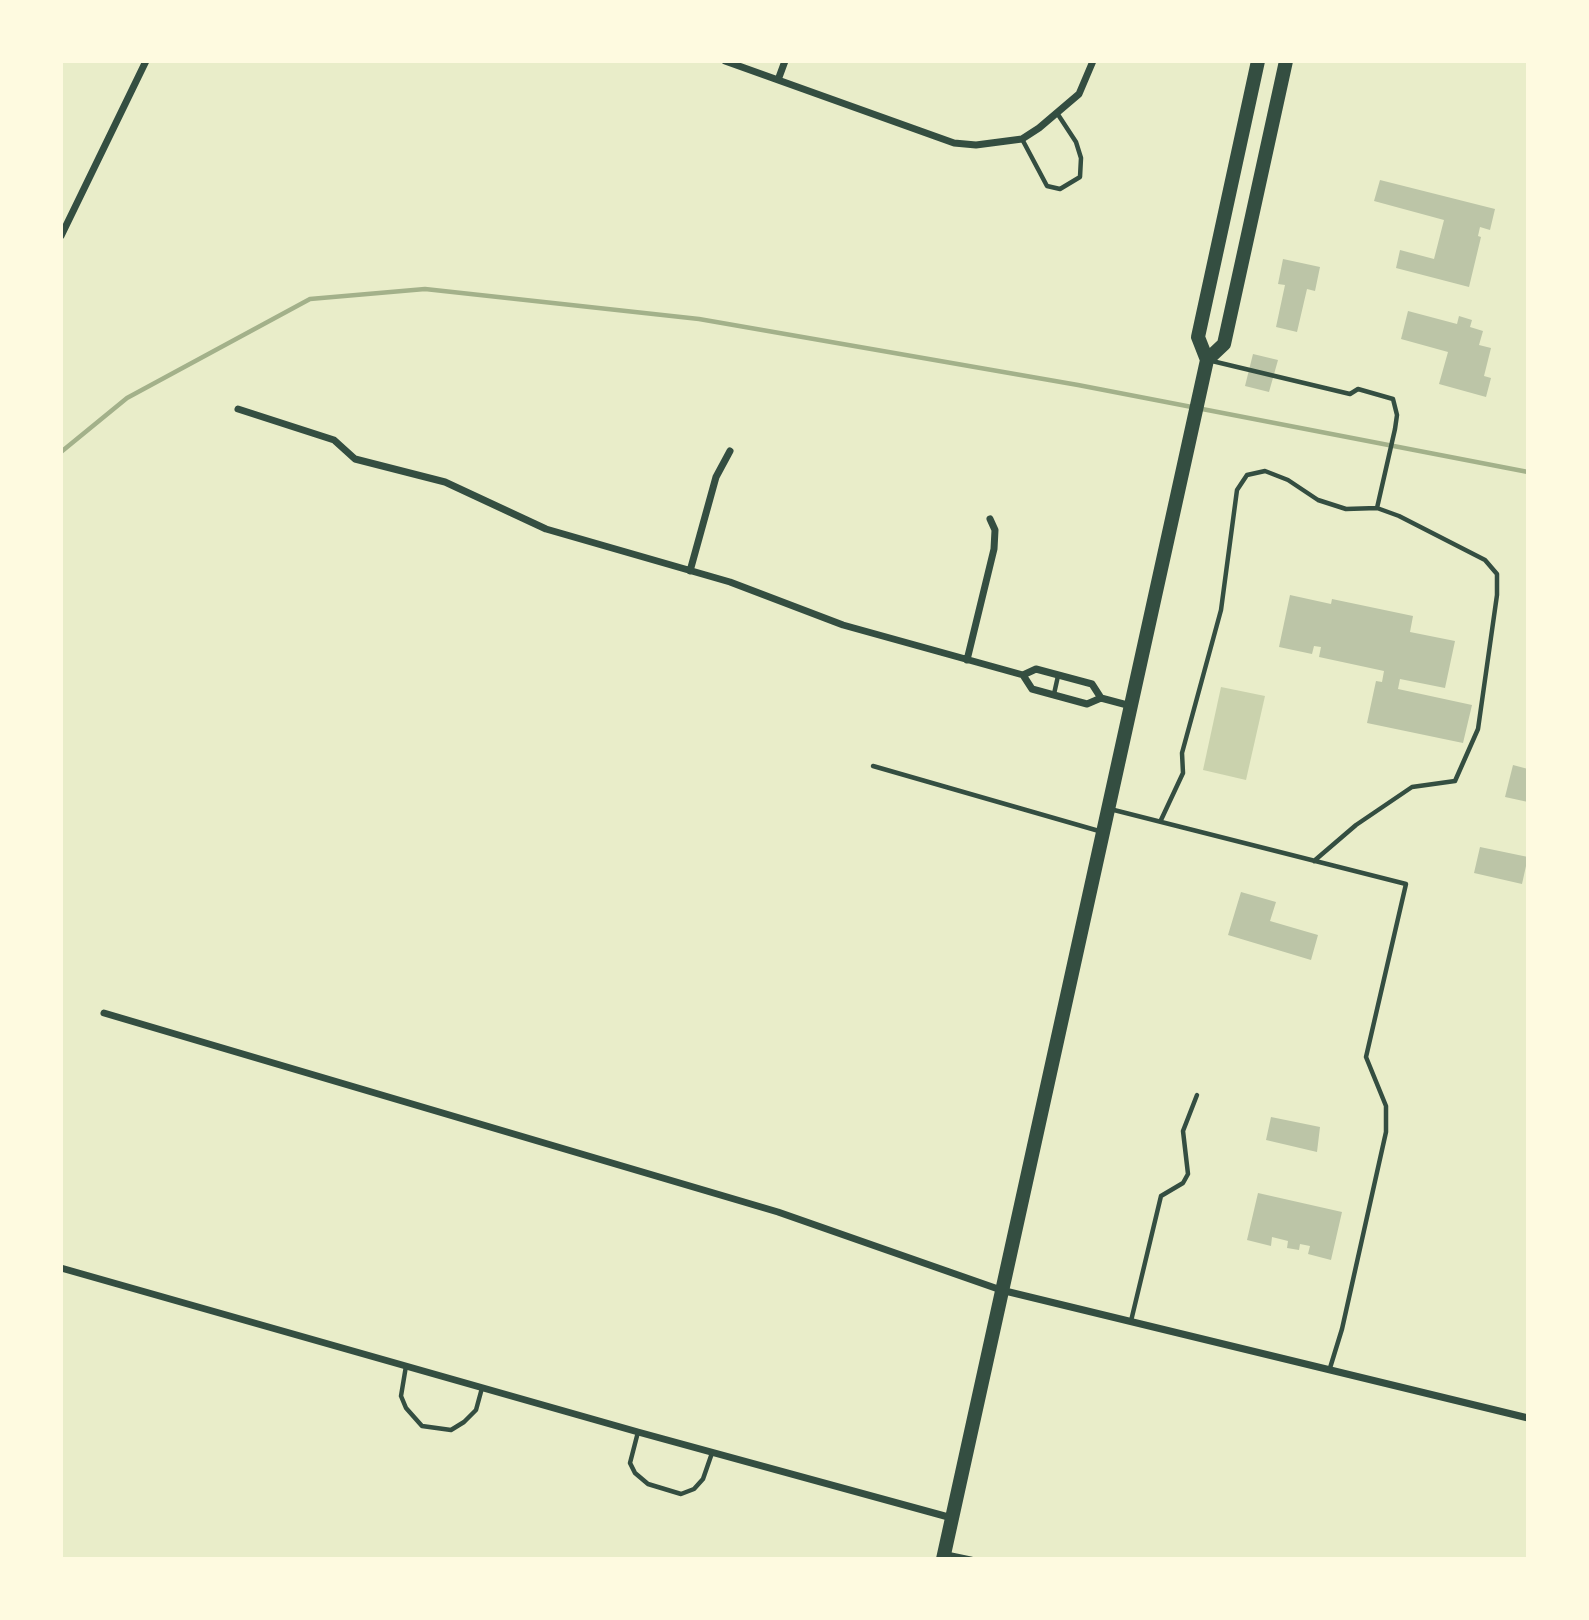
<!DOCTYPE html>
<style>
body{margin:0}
#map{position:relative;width:1589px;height:1620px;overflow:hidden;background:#e9edc9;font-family:Raleway,sans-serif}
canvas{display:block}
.frame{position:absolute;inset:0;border:63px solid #fefae0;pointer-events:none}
</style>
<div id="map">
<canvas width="1589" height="1620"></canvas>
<div class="frame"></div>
</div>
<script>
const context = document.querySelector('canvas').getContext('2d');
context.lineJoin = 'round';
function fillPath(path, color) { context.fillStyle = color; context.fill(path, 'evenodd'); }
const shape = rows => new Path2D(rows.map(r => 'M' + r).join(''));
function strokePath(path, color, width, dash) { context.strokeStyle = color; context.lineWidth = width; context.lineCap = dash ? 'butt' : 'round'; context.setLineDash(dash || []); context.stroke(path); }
fillPath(shape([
 [1221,687,1265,696,1246,780,1203,770]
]), '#cad2ad');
strokePath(shape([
 [61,452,127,398,310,299,425,289,699,319,1078,385,1528,472]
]), '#a3b18a', 4.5);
fillPath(shape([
 [1380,180,1495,209,1490,230,1480,227,1478,236,1481,237,1469,287,1396,268,1400,250,1434,259,1444,220,1374,201],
 [1283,259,1320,267,1315,291,1307,289,1297,332,1276,327,1285,285,1278,284],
 [1408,311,1457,324,1459,316,1472,320,1470,327,1483,331,1479,345,1491,348,1484,376,1491,378,1486,397,1439,384,1448,352,1401,339],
 [1253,354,1278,360,1269,392,1245,386],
 [1290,595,1331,604,1332,599,1413,616,1410,632,1455,641,1445,688,1400,679,1398,689,1472,705,1463,743,1367,723,1376,681,1382,682,1384,671,1319,657,1321,647,1314,646,1312,654,1279,647],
 [1513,765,1528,769,1528,802,1505,797],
 [1480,847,1528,857,1522,884,1474,873],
 [1241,892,1276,902,1270,921,1318,935,1311,960,1228,935],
 [1271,1117,1320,1127,1317,1152,1266,1140],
 [1258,1193,1342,1212,1331,1260,1308,1254,1310,1246,1300,1244,1299,1250,1287,1248,1288,1241,1272,1237,1271,1246,1247,1240]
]), '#bcc5a7');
strokePath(shape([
 [1022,139,1047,186,1060,189,1080,177,1081,158,1076,142,1057,113],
 [1212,361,1350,394,1358,389,1393,399,1397,415,1395,429,1377,508],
 [1054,694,1058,676],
 [873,766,1099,831],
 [1110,809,1406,884,1366,1057,1386,1106,1386,1132,1342,1329,1330,1368],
 [1161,820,1183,773,1182,753,1221,610,1237,490,1247,475,1265,471,1288,480,1318,500,1346,509,1377,508,1399,516,1485,560,1497,574,1497,595,1478,729,1455,781,1412,787,1356,825,1314,861],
 [1131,1321,1161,1196,1183,1183,1188,1174,1183,1131,1197,1095],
 [406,1366,401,1396,406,1408,422,1426,451,1430,464,1422,476,1410,482,1388],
 [638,1432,630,1463,635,1473,648,1484,681,1494,694,1489,703,1479,712,1453],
 [948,1554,972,1559]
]), '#344e41', 4.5);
strokePath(shape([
 [725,61,954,143,976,145,1022,139,1039,128,1079,94,1093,61],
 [778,80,785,61],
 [61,236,146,61],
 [238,409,334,440,355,459,445,482,546,529,730,582,843,625,1023,675,1036,669,1092,684,1101,698],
 [690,571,716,477,730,451],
 [967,660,994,549,995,530,990,519],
 [1023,675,1032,689,1087,704,1101,698,1131,706],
 [104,1013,778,1212,1001,1290,1528,1418],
 [61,1268,638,1432,952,1518]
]), '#344e41', 7);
strokePath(shape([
 [1207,360,1198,337,1258,61],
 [943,1559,1207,360,1224,344,1286,61]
]), '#344e41', 14);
</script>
